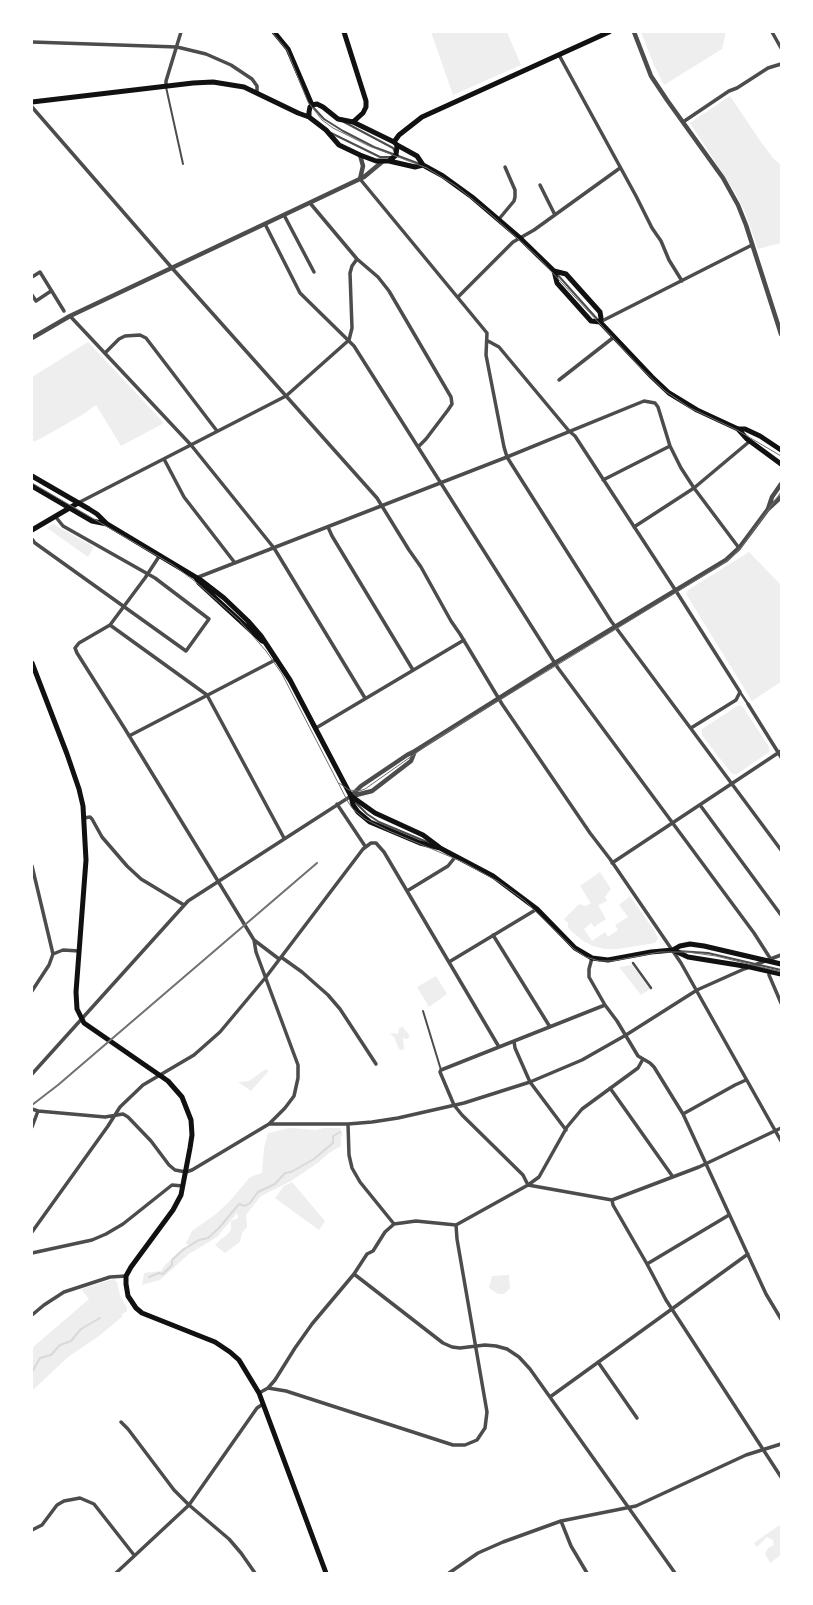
<!DOCTYPE html>
<style>
body{margin:0}
#map{position:relative;width:813px;height:1605px;overflow:hidden;background:#fff;font-family:Figtree,sans-serif}
canvas{display:block}
.frame{position:absolute;inset:0;border:33px solid #fff;pointer-events:none}
</style>
<div id="map">
<canvas width="813" height="1605"></canvas>
<div class="frame"></div>
</div>
<script>
const context = document.querySelector('canvas').getContext('2d');
context.lineJoin = 'round';
function fillPath(path, color) { context.fillStyle = color; context.fill(path, 'evenodd'); }
const shape = rows => new Path2D(rows.map(r => 'M' + r).join(''));
function strokePath(path, color, width, dash) { context.strokeStyle = color; context.lineWidth = width; context.lineCap = dash ? 'butt' : 'round'; context.setLineDash(dash || []); context.stroke(path); }
fillPath(shape([
 [431,32,507,32,521,65,453,95],
 [641,32,726,32,722,49,664,85,654,65],
 [730,96,761,142,773,158,781,165,781,243,758,249,745,212,736,194,690,123],
 [88,342,164,423,121,446,96,405,82,415,40,439,35,441,32,441,32,377],
 [53,524,94,547,88,557,47,528],
 [749,552,781,585,781,685,779,683,752,701,686,594,688,590],
 [739,705,743,707,769,747,769,752,737,774,734,774,731,773,702,735,702,729],
 [600,872,611,889,605,897,607,901,598,905,606,919,594,927,591,923,584,929,592,941,605,932,608,937,618,930,615,925,628,917,619,905,630,896,655,932,658,938,655,943,618,949,604,949,593,946,583,941,568,928,568,923,564,919,579,904,586,906,591,903,580,886],
 [632,965,650,989,641,995,619,967],
 [436,976,447,994,429,1007,417,987],
 [402,1026,410,1036,407,1039,403,1038,404,1049,401,1050,399,1049,394,1037,390,1034,394,1033,398,1034,399,1028,401,1028],
 [266,1069,268,1071,267,1073,251,1091,238,1082,249,1081],
 [290,1128,316,1130,324,1128,340,1128,343,1135,341,1136,341,1146,329,1153,319,1162,291,1181,261,1196,246,1215,247,1227,242,1233,240,1242,225,1253,215,1245,220,1240,227,1235,231,1230,231,1221,238,1218,237,1213,217,1237,189,1254,160,1280,142,1285,144,1273,161,1271,165,1265,183,1248,189,1246,186,1243,192,1231,216,1214,229,1202,250,1177,262,1173,264,1148,268,1133],
 [292,1182,325,1221,319,1230,275,1198,284,1186],
 [509,1275,510,1288,504,1294,498,1294,489,1288,492,1276],
 [114,1279,117,1282,120,1295,127,1308,127,1311,121,1315,123,1316,99,1336,68,1357,32,1391,32,1348,89,1299,81,1289],
 [781,1524,781,1555,770,1563,765,1554,768,1548,774,1545,773,1540,767,1537,757,1547,754,1543]
]), '#eee');
strokePath(shape([
 [149,1277,159,1273,163,1274,172,1265,172,1260,184,1249,199,1240,208,1238,219,1228,239,1204,245,1206,250,1203,258,1192,275,1184,285,1173,291,1172,314,1159,333,1143,333,1136,340,1132],
 [32,1372,40,1358,51,1355,60,1345,71,1341,81,1329,100,1318]
]), '#d9d9d9', 2);
strokePath(shape([
 [166,87,183,164],
 [312,106,324,119,343,131,374,147,420,164],
 [344,122,393,148,395,152],
 [331,133,380,157,391,157],
 [556,273,598,320],
 [354,801,367,814,379,822,427,842],
 [678,951,708,953,781,970],
 [423,1011,441,1070]
]), '#4c4c4c', 2);
strokePath(shape([
 [740,692,748,704],
 [633,963,651,988]
]), '#4c4c4c', 2.5);
strokePath(shape([
 [772,32,781,48],
 [32,42,177,47,206,54,231,65,252,79,257,86,257,92],
 [559,55,636,196,652,228,661,241,669,260,682,281],
 [166,86,166,81,181,32],
 [32,107,172,268,377,498,409,550,421,567,451,621,460,634,502,704,590,833,610,859,681,963,781,1141],
 [683,122,729,91,737,88,768,68,781,64],
 [360,179,487,333,486,355,504,447,507,457,512,465,611,621,781,850],
 [540,185,555,215],
 [310,203,357,259,378,277,389,291,451,397,452,404,448,410,426,439,418,447],
 [284,215,314,272],
 [499,219,514,201,515,197,515,190,505,167],
 [265,224,300,293,354,346,558,668,754,933,770,958],
 [32,277,40,272,64,311],
 [32,295,36,301,51,291],
 [458,297,513,242,534,230,620,168],
 [70,316,191,445,274,548,365,698],
 [600,322,752,245],
 [488,341,499,347,569,431,575,436,676,591,740,692,736,700,691,728],
 [105,353,119,339,125,336,140,335,146,338,217,431],
 [559,380,614,337],
 [164,459,184,497,235,563],
 [603,480,670,446],
 [78,503,286,396,349,340,352,328,350,273,352,266,357,259],
 [328,527,332,536,413,670],
 [634,527,694,488,750,441],
 [32,539,35,543,186,651,209,619,155,578,63,526,55,516],
 [160,555,145,578,110,625,79,643,75,648,77,653,125,729,254,940,256,952,298,1065,298,1078,294,1096,285,1108,269,1124],
 [196,578,507,457,644,401,655,403,658,407,670,446,681,468,694,488,739,548],
 [110,625,207,695,284,838],
 [748,704,781,757],
 [316,728,464,640],
 [129,736,277,659],
 [337,804,365,846],
 [700,805,781,915],
 [84,818,90,817,92,819,102,837,127,866,141,879,184,905],
 [612,863,781,751],
 [32,866,53,954,49,965,32,991],
 [407,891,448,866,456,856],
 [493,935,550,1027],
 [254,940,279,959],
 [53,954,63,950,79,951],
 [281,957,302,972,328,995,340,1009,376,1064],
 [592,958,589,969,589,977,605,1005,617,1021,638,1056,650,1063,654,1067,683,1114,766,1294,781,1319],
 [449,962,537,909],
 [769,971,769,975,781,1003],
 [514,1041,515,1048,530,1082,566,1130],
 [32,1074,188,901,351,796],
 [610,1088,673,1177],
 [32,1109,38,1111,105,1117,123,1114,128,1117,151,1141,169,1165,175,1170,186,1172,192,1170,269,1124,348,1124,372,1122,398,1118,464,1103,530,1082,582,1060,626,1035,697,990,744,969,781,955],
 [683,1114,735,1085,746,1080],
 [348,1124,349,1155,352,1168,360,1182,394,1224],
 [32,1127,38,1111],
 [528,1185,523,1175,462,1115,454,1105,440,1072,441,1070,605,1005],
 [528,1185,612,1200,699,1167,781,1128],
 [612,1200,613,1205,647,1264,666,1300,781,1477],
 [32,1232,108,1126,120,1107,143,1085,194,1055,220,1032,266,977,363,849,371,843,376,843,384,852,499,1047],
 [32,1253,92,1240,106,1234,123,1224,172,1185,183,1186],
 [647,1264,729,1215],
 [354,1274,443,1343,452,1347,460,1348,485,1345,496,1346,507,1349,519,1357,530,1369,675,1573],
 [32,1315,44,1305,64,1292,110,1277,126,1276],
 [598,1362,637,1418],
 [268,1388,286,1391,453,1445,465,1445,477,1440,485,1428,487,1412,457,1239,456,1225],
 [259,1393,268,1388,275,1380,295,1348,312,1324,354,1274,367,1254,373,1251,385,1232,394,1224,416,1221,456,1225,528,1185,539,1177,567,1127,582,1109,638,1068,643,1059],
 [550,1397,748,1254],
 [121,1422,128,1429,174,1490,189,1505,229,1539,241,1553,255,1573],
 [561,1521,571,1546,587,1573],
 [32,1530,42,1525,57,1505,64,1501,80,1498,94,1504,134,1555],
 [116,1573,189,1505,257,1408,263,1404],
 [449,1573,478,1553,503,1542,561,1521,636,1506,746,1455,781,1444]
]), '#4c4c4c', 3.5);
strokePath(shape([
 [634,32,651,76,667,100,723,178,738,205,746,225,781,334],
 [360,179,363,166,360,155],
 [32,338,70,316,364,177,382,162],
 [768,509,781,497],
 [351,796,361,786,407,755,415,751,555,663,726,560,739,548,751,532,768,509,772,497,781,484],
 [352,796,372,791,411,761,415,751]
]), '#4c4c4c', 4.5);
strokePath(shape([
 [274,32,288,49,312,105],
 [344,32,366,101,366,107,363,113,353,122],
 [32,102,193,83,213,82,244,87,298,113,309,117],
 [317,104,323,107,338,119,353,122,394,142,397,145,396,155,389,161,376,161,360,155,339,145,326,130,309,117,309,112,310,107,312,105,317,104],
 [394,142,399,135,422,117,609,32],
 [397,145,417,156,423,165,443,176,472,197,520,238,554,271,566,274,600,312,601,318,600,322],
 [389,161,415,167,423,165],
 [554,271,557,283,591,321,600,322,652,377,669,393,697,410,738,429,745,429,760,436,781,450],
 [738,429,747,439,781,464],
 [32,476,89,509,97,514,107,524,202,581,224,598,248,621,261,636,290,680,351,796,353,805,358,812,370,822,420,843,440,848,493,876,537,909,575,948,592,958,608,960,651,952,673,950,688,957,750,967,781,974],
 [32,486,92,521,107,524],
 [32,530,78,503],
 [196,578,199,583,262,641],
 [32,663,67,754,79,789,83,806,86,860,76,992,77,1009,84,1023,168,1081,182,1097,191,1120,192,1135,190,1148,181,1195,173,1210,131,1267,126,1276,126,1284,128,1296,136,1308,142,1313,215,1342,230,1352,239,1360,259,1393,326,1573],
 [351,796,375,813,423,835,439,847],
 [673,950,680,946,690,944,704,946,781,964]
]), '#111', 5);
strokePath(shape([
 [272,32,287,50,308,102,322,120,333,128,369,146,427,168,456,186,487,211,537,256,639,366,665,391,690,408,737,430,781,456],
 [32,483,173,565,196,582,239,620,266,651,282,674,348,802,353,809,365,819,389,831,463,862,499,882,525,901,574,949,586,957,599,961,612,961,660,952,687,952,716,956,781,972],
 [339,783,349,790,359,791,365,789,436,739,721,565,733,556,743,545,781,492]
]), '#707070', 1);
strokePath(shape([
 [32,1105,58,1085,317,863]
]), '#707070', 2);
</script>
